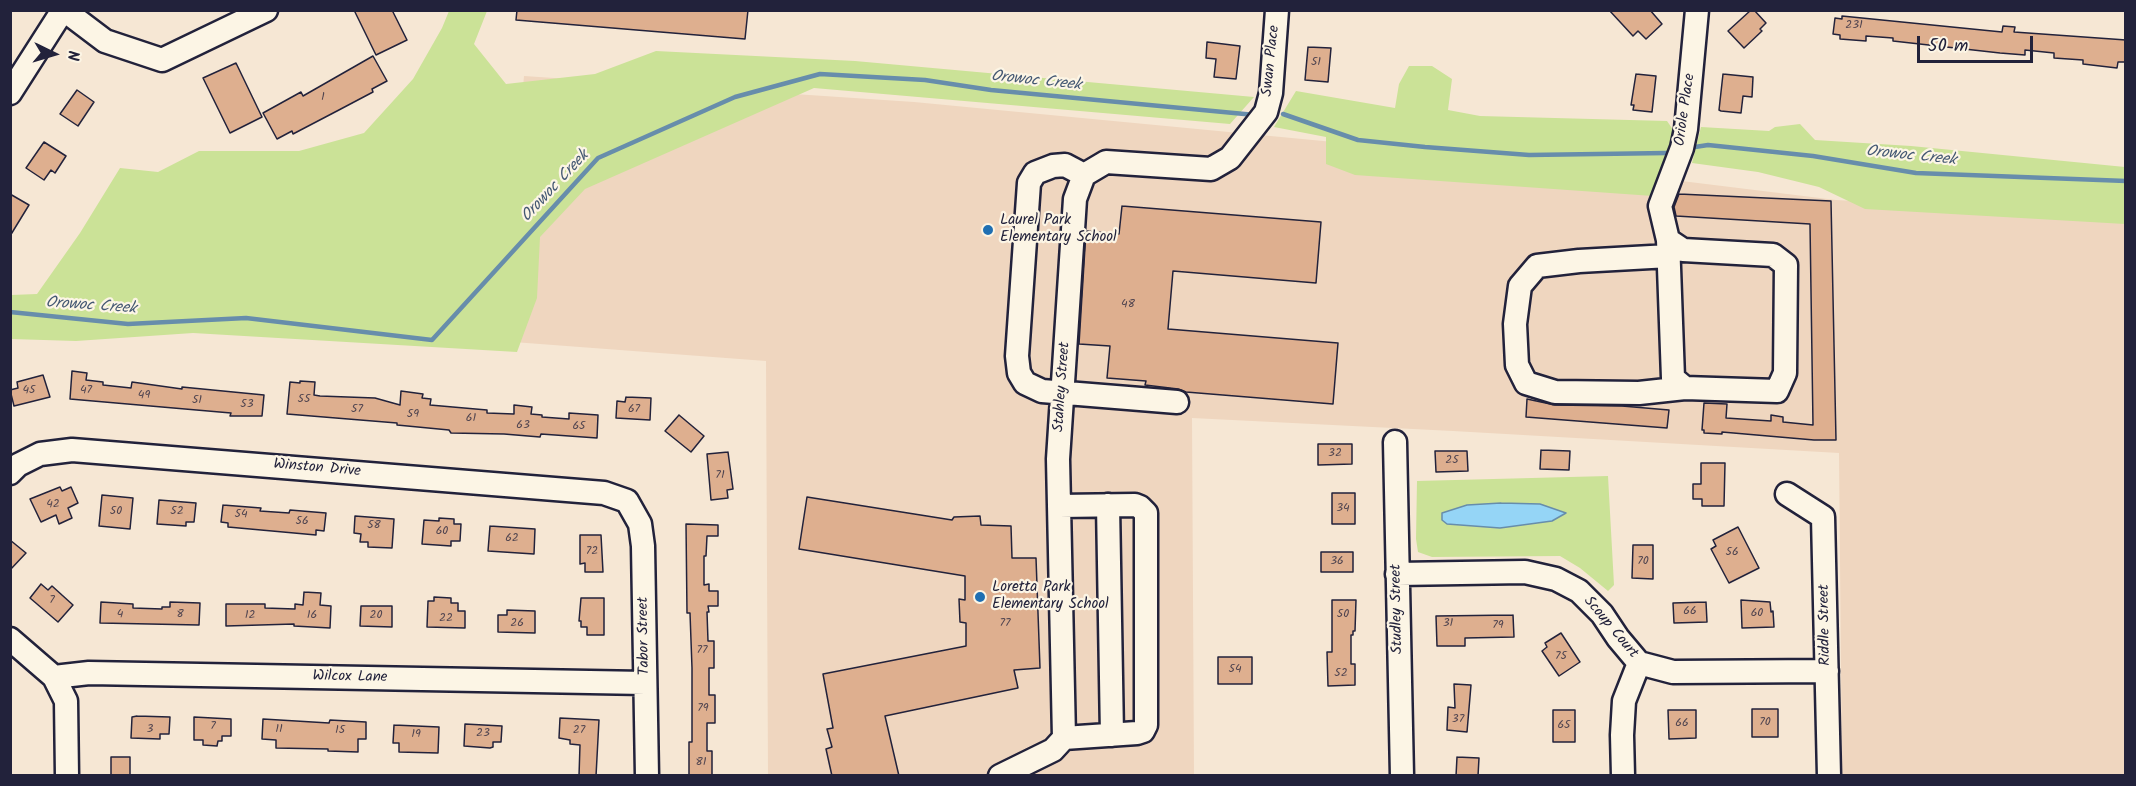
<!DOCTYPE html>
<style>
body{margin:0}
#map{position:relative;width:2136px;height:786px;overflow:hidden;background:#f6e7d4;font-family:Kalam,sans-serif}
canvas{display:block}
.frame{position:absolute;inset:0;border:12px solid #22223b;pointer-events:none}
.north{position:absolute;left:24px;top:24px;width:60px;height:60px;-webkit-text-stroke:4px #fcf5e5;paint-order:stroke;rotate:95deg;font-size:16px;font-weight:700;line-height:24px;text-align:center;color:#22223b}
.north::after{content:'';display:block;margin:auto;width:21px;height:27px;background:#22223b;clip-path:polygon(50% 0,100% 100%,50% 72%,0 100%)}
.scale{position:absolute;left:1917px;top:36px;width:116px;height:27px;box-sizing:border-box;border:3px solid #22223b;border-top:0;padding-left:8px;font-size:18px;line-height:21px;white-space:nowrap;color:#22223b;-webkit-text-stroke:4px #fcf5e5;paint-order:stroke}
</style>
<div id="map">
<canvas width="2136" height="786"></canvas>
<div class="frame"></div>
<div class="north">N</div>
<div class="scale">50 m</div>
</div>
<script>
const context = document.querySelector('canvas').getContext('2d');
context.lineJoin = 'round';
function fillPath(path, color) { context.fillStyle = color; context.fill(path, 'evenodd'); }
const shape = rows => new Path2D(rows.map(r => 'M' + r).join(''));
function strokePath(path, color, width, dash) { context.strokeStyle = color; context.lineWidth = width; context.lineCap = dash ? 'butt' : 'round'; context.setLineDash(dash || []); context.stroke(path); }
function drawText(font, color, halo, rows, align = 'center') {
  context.font = font + ' Kalam,sans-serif'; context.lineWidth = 4.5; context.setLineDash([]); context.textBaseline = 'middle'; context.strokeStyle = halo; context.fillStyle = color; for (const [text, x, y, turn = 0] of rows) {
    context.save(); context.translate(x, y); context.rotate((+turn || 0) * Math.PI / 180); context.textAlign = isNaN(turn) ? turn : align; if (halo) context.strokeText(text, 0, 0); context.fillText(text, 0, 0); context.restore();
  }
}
fillPath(shape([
 [524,76,914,102,1470,155,1836,200,2125,217,2125,775,1842,775,1839,453,1453,431,1192,418,1194,775,768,775,766,361,500,341]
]), '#efd6bf');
fillPath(shape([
 [449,11,487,11,474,44,506,84,595,74,656,51,855,61,1254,97,1230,124,814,88,585,189,540,237,537,298,517,352,193,333,76,341,11,339,11,295,37,294,80,233,120,168,158,172,199,151,299,151,364,133,413,79,442,28],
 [1409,66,1432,66,1452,79,1448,110,1480,116,1667,121,1674,131,1653,196,1355,175,1326,164,1326,137,1274,127,1296,91,1395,108,1399,84],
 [1800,124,1815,140,1911,146,2125,167,2125,224,1865,209,1819,187,1758,172,1692,163,1701,127,1769,131,1775,127],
 [1608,476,1614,585,1608,591,1580,568,1560,556,1432,557,1418,552,1416,539,1417,481]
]), '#cbe297');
const water = shape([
 [1501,503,1540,504,1566,513,1552,521,1500,528,1447,524,1442,520,1442,513,1467,505,1501,503]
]);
fillPath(water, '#95d5f6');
strokePath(water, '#678dab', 1.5);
strokePath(shape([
 [1283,114,1358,140,1425,147,1529,155,1667,153],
 [1695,147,1708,145,1813,156,1916,173,2126,181],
 [10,312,128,324,246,318,432,340,598,158,735,97,820,74,925,80,991,90,1255,115]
]), '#678dab', 4.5);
const building = shape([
 [354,10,392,10,407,40,376,55,354,10],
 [517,10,748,10,745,39,516,20,517,10],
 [1609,10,1650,10,1662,24,1646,39,1638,31,1633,36,1609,10],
 [1751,10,1754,10,1766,23,1760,29,1762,31,1744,48,1728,31,1751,10],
 [1842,16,2002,32,2003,26,2015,27,2014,32,2126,40,2126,62,2118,62,2117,68,2083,64,2083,60,2054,58,2054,53,2025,50,2025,55,2000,53,1893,41,1893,38,1866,36,1866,41,1840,39,1840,35,1833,34,1835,18,1842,19,1842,16],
 [1207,42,1240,46,1236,79,1214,77,1216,59,1206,58,1207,42],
 [1308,47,1331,48,1328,82,1305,80,1308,47],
 [373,56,387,81,372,89,373,92,337,111,293,134,292,131,277,139,263,113,301,92,303,96,373,56],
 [236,63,262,117,230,133,203,78,236,63],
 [1636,74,1656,76,1652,112,1633,110,1634,105,1631,105,1636,74],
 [1723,74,1753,77,1752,97,1743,96,1741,113,1721,111,1719,110,1723,74],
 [77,90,94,102,78,126,60,114,77,90],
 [44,142,66,156,55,173,51,170,44,180,26,168,44,142],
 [10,194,29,205,10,236,10,194],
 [1679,194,1831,201,1836,440,1814,440,1722,432,1722,434,1704,433,1704,430,1702,430,1704,403,1727,404,1726,418,1771,421,1771,415,1783,417,1783,422,1813,425,1810,224,1676,216,1674,207,1679,194],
 [1122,206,1321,222,1316,283,1173,271,1168,329,1338,343,1333,404,1186,392,1178,389,1145,385,1146,381,1107,378,1110,346,1079,344,1086,231,1119,234,1122,206],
 [72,371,87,373,86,380,103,382,103,385,131,388,132,382,182,389,182,387,264,395,262,416,230,416,231,413,70,399,72,371],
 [43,375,50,397,14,406,10,390,18,388,17,382,43,375],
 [300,381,315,382,314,395,320,396,375,398,400,405,401,391,423,394,422,398,431,399,430,405,487,410,487,413,514,414,514,405,532,407,531,414,542,415,542,417,569,419,569,413,598,415,597,438,541,434,540,437,504,434,451,433,449,430,397,425,397,423,287,414,290,382,300,383,300,381],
 [626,397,651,398,650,420,616,418,617,401,625,402,626,397],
 [1527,399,1555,405,1622,406,1669,410,1667,428,1526,417,1527,399],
 [679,415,704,436,691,452,665,431,679,415],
 [1318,444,1352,444,1352,464,1318,465,1318,444],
 [1541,450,1570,451,1569,470,1540,469,1541,450],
 [1435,451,1467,451,1468,471,1436,472,1435,451],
 [728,452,733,489,727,490,728,498,711,500,707,454,728,452],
 [1701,463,1725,463,1724,506,1702,506,1702,499,1693,499,1693,484,1701,484,1701,463],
 [60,487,62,491,71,487,78,503,68,508,72,518,59,524,56,515,41,522,30,499,60,487],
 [1332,493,1355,493,1355,524,1332,524,1332,493],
 [102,495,133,498,130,529,99,526,102,495],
 [807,497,952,520,954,517,980,516,981,525,1011,526,1012,558,1036,558,1040,668,1014,670,1018,688,885,716,899,776,832,776,826,749,832,747,827,729,833,728,823,674,966,646,966,623,960,622,959,599,965,600,965,576,799,549,807,497],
 [159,500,196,503,194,522,186,522,186,526,157,524,159,500],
 [223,505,261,508,260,511,289,513,290,510,326,513,324,531,316,530,316,535,228,527,228,523,221,522,223,505],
 [355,516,394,519,392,548,368,547,368,542,360,542,361,534,354,533,355,516],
 [439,518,454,519,454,524,461,524,460,541,451,541,451,546,422,544,424,520,439,521,439,518],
 [686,524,718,525,718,536,707,536,706,556,704,556,704,585,709,584,709,591,718,591,718,606,708,606,709,612,707,612,708,641,714,641,714,668,709,668,709,695,715,695,715,723,707,723,707,751,712,751,712,776,689,776,689,742,692,742,692,668,690,613,687,613,686,524],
 [490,526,535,529,534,554,488,551,490,526],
 [1738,527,1759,568,1729,583,1711,549,1716,546,1713,540,1738,527],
 [580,535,601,535,603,572,585,572,585,563,580,564,580,535],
 [10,540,26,553,10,570,10,540],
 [1633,545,1653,545,1653,579,1632,578,1633,545],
 [1321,552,1353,552,1353,572,1321,572,1321,552],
 [41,584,48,590,52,586,73,605,58,622,30,598,41,584],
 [304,592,321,593,320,605,331,606,330,628,294,626,294,624,226,626,226,604,265,604,265,608,295,609,295,604,303,605,304,592],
 [434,597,451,598,451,603,458,603,458,611,465,611,465,628,427,627,428,601,434,601,434,597],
 [581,598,604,598,604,635,587,635,587,627,581,627,581,621,579,621,581,598],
 [1332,600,1356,600,1355,631,1353,631,1353,635,1351,635,1351,664,1355,664,1355,685,1328,686,1327,652,1332,652,1332,600],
 [1741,600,1770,602,1771,612,1773,611,1774,627,1742,628,1741,600],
 [101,602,133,604,133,608,162,609,162,607,170,607,170,602,200,603,199,625,100,623,101,602],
 [1706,602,1707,622,1674,623,1673,603,1706,602],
 [361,606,392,606,392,627,360,626,361,606],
 [507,610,535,611,535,633,498,632,498,615,507,615,507,610],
 [1513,615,1514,637,1465,638,1465,646,1437,646,1436,616,1513,615],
 [1561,633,1580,662,1559,676,1542,651,1547,647,1545,643,1561,633],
 [1218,657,1252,657,1252,684,1218,684,1218,657],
 [1454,684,1471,685,1467,732,1447,730,1448,707,1455,708,1454,684],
 [1752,709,1778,709,1778,737,1752,737,1752,709],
 [1553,710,1575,710,1575,742,1553,742,1553,710],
 [1668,710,1696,710,1696,738,1669,739,1668,710],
 [137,716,170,717,169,734,160,734,160,739,131,738,132,717,137,716],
 [194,717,231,719,231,736,222,736,222,741,218,741,217,746,203,745,203,740,194,740,194,717],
 [560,718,599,720,596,776,579,776,580,745,570,744,570,740,559,738,560,718],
 [263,719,329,723,330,720,366,722,366,739,358,739,358,752,328,751,328,749,276,748,276,740,262,739,263,719],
 [465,724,502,726,501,742,493,742,493,747,490,748,464,746,465,724],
 [394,725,439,727,438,753,399,752,399,743,393,743,394,725],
 [111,757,130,757,130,776,111,776,111,757],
 [1457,757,1479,758,1478,776,1456,776,1457,757]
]);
fillPath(building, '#deaf8f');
strokePath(building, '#22223b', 1.5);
const minor = shape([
 [64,10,105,41,162,60,266,10],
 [10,93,63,10],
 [1084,175,1065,165,1053,166,1035,173,1029,183,1017,356,1019,373,1025,383,1042,391,1177,402],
 [1668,240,1673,378,1685,388,1777,391,1785,373,1786,265,1773,255,1683,250,1668,240,1660,206,1682,148,1686,129,1697,10],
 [1669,256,1579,261,1537,266,1520,286,1515,324,1517,365,1526,383,1555,392,1639,393,1685,388],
 [1395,442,1402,776],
 [10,473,18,465,40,454,72,450,604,493,627,501,640,524,643,546,647,776],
 [1787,494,1823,517,1829,776],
 [1108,505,1112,735],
 [1059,506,1135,505,1140,507,1146,513,1146,725,1143,731,1137,733,1064,738],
 [1397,574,1525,572,1556,579,1579,591,1602,614,1618,638,1639,663,1673,672,1827,671],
 [10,639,54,677,66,701,67,776],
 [54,677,89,673,645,683],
 [1000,776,1053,750,1064,738,1058,459,1075,199,1084,175,1106,162,1211,169,1230,158,1266,112,1271,93,1277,10],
 [1623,776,1622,735,1624,701,1639,663]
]);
strokePath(minor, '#22223b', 27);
strokePath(minor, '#fcf5e5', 22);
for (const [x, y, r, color] of [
 [988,230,6,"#1f6fb2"],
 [980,597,6,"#1f6fb2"]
]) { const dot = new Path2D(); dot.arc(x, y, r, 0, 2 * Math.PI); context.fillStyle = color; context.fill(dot); strokePath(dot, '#fcf5e5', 2); }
drawText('12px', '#514550', null, [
 ["231",1854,26],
 ["51",1316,63],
 ["1",323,98],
 ["48",1128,305],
 ["45",29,391],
 ["47",86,391],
 ["49",144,396],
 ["55",304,400],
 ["51",197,401],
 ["53",247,405],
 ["57",357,410],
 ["67",634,410],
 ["59",413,415],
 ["61",471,419],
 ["63",523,426],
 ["65",579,427],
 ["32",1335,454],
 ["25",1452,461],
 ["71",720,476],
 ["42",53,505],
 ["34",1343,509],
 ["50",116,512],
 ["52",177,512],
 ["54",241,515],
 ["56",302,522],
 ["58",374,526],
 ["60",442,532],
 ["62",512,539],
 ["72",592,552],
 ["56",1732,553],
 ["36",1337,562],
 ["70",1643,562],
 ["7",52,601],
 ["66",1690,612],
 ["60",1757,614],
 ["4",120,615],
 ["8",180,615],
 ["50",1343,615],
 ["12",250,616],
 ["16",312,616],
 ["20",376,616],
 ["22",446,619],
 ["26",517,624],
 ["77",1005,624],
 ["31",1448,624],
 ["79",1498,626],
 ["77",702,651],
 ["75",1561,657],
 ["54",1235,670],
 ["52",1341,674],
 ["79",703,709],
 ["37",1458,720],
 ["70",1765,723],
 ["66",1682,724],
 ["65",1564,726],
 ["7",213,727],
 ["3",150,730],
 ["11",279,730],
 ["15",340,731],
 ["27",579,731],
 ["23",483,734],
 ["19",416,735],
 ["81",701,763]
]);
drawText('15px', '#22223b', '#fcf5e5', [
 ["Swan Place",1272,61,-84],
 ["Oriole Place",1686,110,-82],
 ["Stahley Street",1063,387,-86],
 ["Winston Drive",317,469,5],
 ["Studley Street",1398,609,-91],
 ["Riddle Street",1826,625,-91],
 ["Scoup Court",1610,628,50],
 ["Tabor Street",645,636,-91],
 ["Wilcox Lane",350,678,1]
]);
drawText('15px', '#22223b', '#fcf5e5', [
 ["Laurel Park",1000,221],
 ["Elementary School",1000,238],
 ["Loretta Park",992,588],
 ["Elementary School",992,605]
], 'left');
drawText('italic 16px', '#445873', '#fcf5e5', [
 ["Orowoc Creek",1036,82,6],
 ["Orowoc Creek",1911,157,6],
 ["Orowoc Creek",556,187,-47],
 ["Orowoc Creek",91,307,4]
]);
</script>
